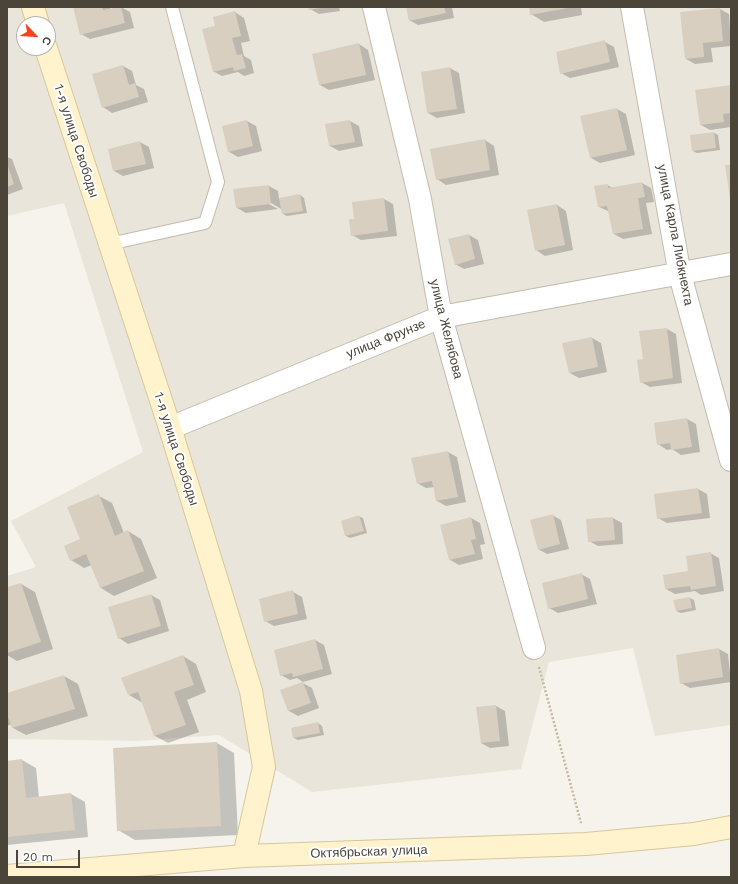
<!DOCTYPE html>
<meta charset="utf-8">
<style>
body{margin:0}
#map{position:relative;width:738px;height:884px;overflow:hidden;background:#f6f3ec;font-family:"Work Sans",sans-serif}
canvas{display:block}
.frame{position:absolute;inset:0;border:8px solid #4b4439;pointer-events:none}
.north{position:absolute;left:16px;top:16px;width:40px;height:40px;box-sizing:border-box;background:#fff;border:1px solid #b7b4b0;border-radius:50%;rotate:115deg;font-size:11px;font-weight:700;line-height:16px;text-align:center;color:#4b4439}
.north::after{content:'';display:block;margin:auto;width:14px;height:18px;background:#fc3f1d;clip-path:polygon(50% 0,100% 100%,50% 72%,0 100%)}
.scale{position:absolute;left:16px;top:850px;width:64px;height:18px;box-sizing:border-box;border:2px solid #4b4439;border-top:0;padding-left:5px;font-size:12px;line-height:14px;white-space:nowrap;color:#4b4439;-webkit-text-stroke:3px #fff;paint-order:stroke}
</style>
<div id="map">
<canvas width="738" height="884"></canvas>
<div class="frame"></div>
<div class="north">С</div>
<div class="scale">20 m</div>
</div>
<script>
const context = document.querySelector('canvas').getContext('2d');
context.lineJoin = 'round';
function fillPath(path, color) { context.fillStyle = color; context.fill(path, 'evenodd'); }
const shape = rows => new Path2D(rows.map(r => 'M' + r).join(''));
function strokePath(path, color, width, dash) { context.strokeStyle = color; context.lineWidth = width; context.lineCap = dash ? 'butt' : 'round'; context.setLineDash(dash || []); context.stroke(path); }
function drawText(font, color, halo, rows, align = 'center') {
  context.font = font + ' "Work Sans",sans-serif'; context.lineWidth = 4; context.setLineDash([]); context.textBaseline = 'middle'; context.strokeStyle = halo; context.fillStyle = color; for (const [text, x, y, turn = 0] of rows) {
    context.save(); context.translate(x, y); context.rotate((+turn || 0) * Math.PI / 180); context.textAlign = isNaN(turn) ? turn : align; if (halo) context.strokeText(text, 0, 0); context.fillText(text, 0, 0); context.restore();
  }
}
fillPath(shape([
 [7,7,731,7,731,725,655,736,633,648,549,662,521,769,312,792,219,735,137,741,7,739,7,576,36,567,11,521,143,452,64,203,7,216],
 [24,24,48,24,48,48,24,48]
]), '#eae5da');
fillPath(shape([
 [74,7,110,7,110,9,121,7,130,12,134,28,90,39,81,34],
 [309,7,339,7,340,11,319,14,310,9],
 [407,7,452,7,454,18,418,25,409,20],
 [530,7,581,7,582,15,544,22,531,14],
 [720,9,729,14,731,46,711,48,713,62,695,64,686,59],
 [235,12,244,18,250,41,241,43,244,56,251,60,254,73,244,76,238,72,222,76,213,71,216,27],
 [605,42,614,47,619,67,570,78,561,73],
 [359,44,368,50,375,80,329,90,320,85],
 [123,66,132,71,136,85,144,89,148,102,112,113,103,107,93,75],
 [450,68,459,73,465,113,437,118,428,113],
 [731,86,731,127,710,130,701,125],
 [617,109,626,114,635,155,600,163,591,158],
 [247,121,256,126,262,151,238,157,229,152],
 [350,121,359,126,363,146,339,151,330,146,326,125],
 [714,133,718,135,720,150,697,153,693,151,691,136],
 [485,140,494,146,499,175,446,185,437,179],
 [140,142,149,147,154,168,123,176,114,171],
 [7,157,12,159,23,189,7,195],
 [642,183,651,188,654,202,646,203,652,234,623,239,614,234,610,212,599,207,607,185,613,188],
 [269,186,278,191,279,199,300,195,304,198,307,213,287,216,283,214,281,209,268,201,267,203,278,209,246,213,237,208],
 [384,199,393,204,397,236,361,240,352,235,355,219,353,203],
 [557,205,566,211,573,250,545,256,536,250],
 [469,235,478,240,484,264,464,269,455,264],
 [667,329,676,334,682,383,650,387,641,382],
 [592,338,601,343,607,372,579,378,570,373],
 [687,419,696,424,700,452,681,455,672,449,667,450,658,444],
 [448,452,457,457,466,502,446,506,437,501,435,487,426,488,417,483,413,459],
 [698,489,707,494,710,518,667,523,658,518],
 [99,496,112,503,124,533,128,531,141,539,157,578,114,596,101,588,92,565,84,568,71,560,81,540],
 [552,515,561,520,569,549,547,554,538,549],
 [358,516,363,518,367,533,350,538,346,536,342,521],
 [471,518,480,523,485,544,480,545,483,559,459,565,450,560],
 [613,518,622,523,623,544,598,546,589,541],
 [710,553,719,558,724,591,701,595,695,591,675,594,666,589],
 [581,574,590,579,597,604,558,613,549,608],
 [21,584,35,592,53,649,17,661,7,655,7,589],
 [293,592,302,597,307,619,274,626,265,621],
 [151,595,160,600,169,631,128,644,119,638],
 [690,598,694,600,696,610,681,613,676,611],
 [315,640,324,645,332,674,303,682,297,678,290,680,281,675],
 [719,649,728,654,731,682,690,688,681,683],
 [183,656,196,664,206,692,187,700,199,732,168,743,155,736,143,703,129,695],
 [64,676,78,684,88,716,26,735,13,728,12,724,7,726,7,694],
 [303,683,312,688,319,708,298,716,289,711,282,691],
 [496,706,505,711,509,746,490,748,481,743],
 [318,723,322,726,324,735,298,740,294,738,293,728],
 [217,743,234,753,238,835,135,840,118,830],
 [22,760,36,768,39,798,71,794,85,802,88,837,7,845,7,762]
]), '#0003');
fillPath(shape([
 [73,7,102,7,103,10,121,7,125,23,80,35],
 [308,7,321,7,321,8,309,10],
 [406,7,444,7,446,13,409,21],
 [529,7,568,7,568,8,530,15],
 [720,8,723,41,703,43,704,57,685,59,680,12],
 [235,11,241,36,232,38,237,55,242,54,246,68,234,71,233,67,213,72,202,29,215,26,213,17],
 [605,40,610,62,560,74,556,52],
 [359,43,366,75,319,85,312,54],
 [123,65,129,85,135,83,139,97,102,108,92,74],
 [450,67,457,109,427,113,421,72],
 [731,85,731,113,723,114,724,122,700,125,695,90],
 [617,108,627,150,590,158,580,116],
 [247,120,253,146,228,152,222,126],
 [350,120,355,142,329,146,325,124],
 [714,132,716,148,692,151,690,135],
 [485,139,490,170,436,180,430,149],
 [140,141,146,164,113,171,108,149],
 [7,164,14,184,7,187],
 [725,165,731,165,731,198,730,198],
 [642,182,645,197,638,198,643,229,613,234,607,206,598,207,594,186,608,184,608,188],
 [269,185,271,204,236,208,233,189],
 [300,194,303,211,282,214,279,198],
 [384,198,388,231,351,236,349,219,354,219,352,202],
 [557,204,565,245,535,251,527,210],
 [469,234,475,259,455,265,448,239],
 [667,328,673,378,640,383,637,360,643,359,639,331],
 [592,337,598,367,569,373,562,343],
 [687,418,692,447,671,450,670,443,657,445,654,423],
 [448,451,458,497,436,501,432,481,417,484,411,458],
 [698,488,702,513,657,519,654,494],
 [99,494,115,536,128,530,144,571,100,588,86,554,70,561,64,546,80,539,67,507],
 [553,514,560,544,538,550,530,520],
 [359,515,364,531,345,536,341,521],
 [471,517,476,539,471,540,475,554,449,560,440,525],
 [613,517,615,540,588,542,586,519],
 [711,552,716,586,691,590,690,586,665,589,663,575,688,571,686,556],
 [582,573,588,599,548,609,542,583],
 [21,583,41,642,7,653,7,587],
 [293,590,298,614,264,622,259,599],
 [151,594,161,626,118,639,108,607],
 [690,597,692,608,676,611,673,600],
 [315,639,323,669,293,677,292,673,280,676,274,650],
 [719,648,723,677,680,684,676,655],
 [183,655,194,685,174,692,186,725,154,736,138,692,128,695,121,678],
 [64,675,75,709,12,728,7,714,7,693],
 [303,682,311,703,288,711,280,690],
 [496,705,500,741,481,743,476,707],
 [318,722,320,733,293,738,291,728],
 [217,742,221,826,117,831,113,748],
 [22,759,26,798,71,793,75,830,7,837,7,761]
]), '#d8cfc1');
const lane = shape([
 [109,244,205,223,218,182,172,7]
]);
const street = shape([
 [374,7,420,199,441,317,534,648],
 [632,7,680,275,731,460],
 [170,428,441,317,731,264]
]);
const secondary = shape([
 [33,7,38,24],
 [46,48,170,428,251,691,264,767,244,856],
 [7,876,244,856,586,844,694,834,731,827]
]);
strokePath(lane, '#c2bbae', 14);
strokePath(street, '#c2bbae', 24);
strokePath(secondary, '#d6c79b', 24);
strokePath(shape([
 [539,667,581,823]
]), '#c4b79f', 2.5, [2, 2]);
strokePath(lane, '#fff', 12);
strokePath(street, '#fff', 22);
strokePath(secondary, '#fff3cd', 22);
drawText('13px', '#4b4439', '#fff', [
 ["1-я улица Свободы",76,141,72],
 ["улица Карла Либкнехта",675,235,79],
 ["улица Желябова",446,329,76],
 ["улица Фрунзе",386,339,-22],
 ["1-я улица Свободы",176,449,72],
 ["Октябрьская улица",369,852,-2]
]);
</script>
